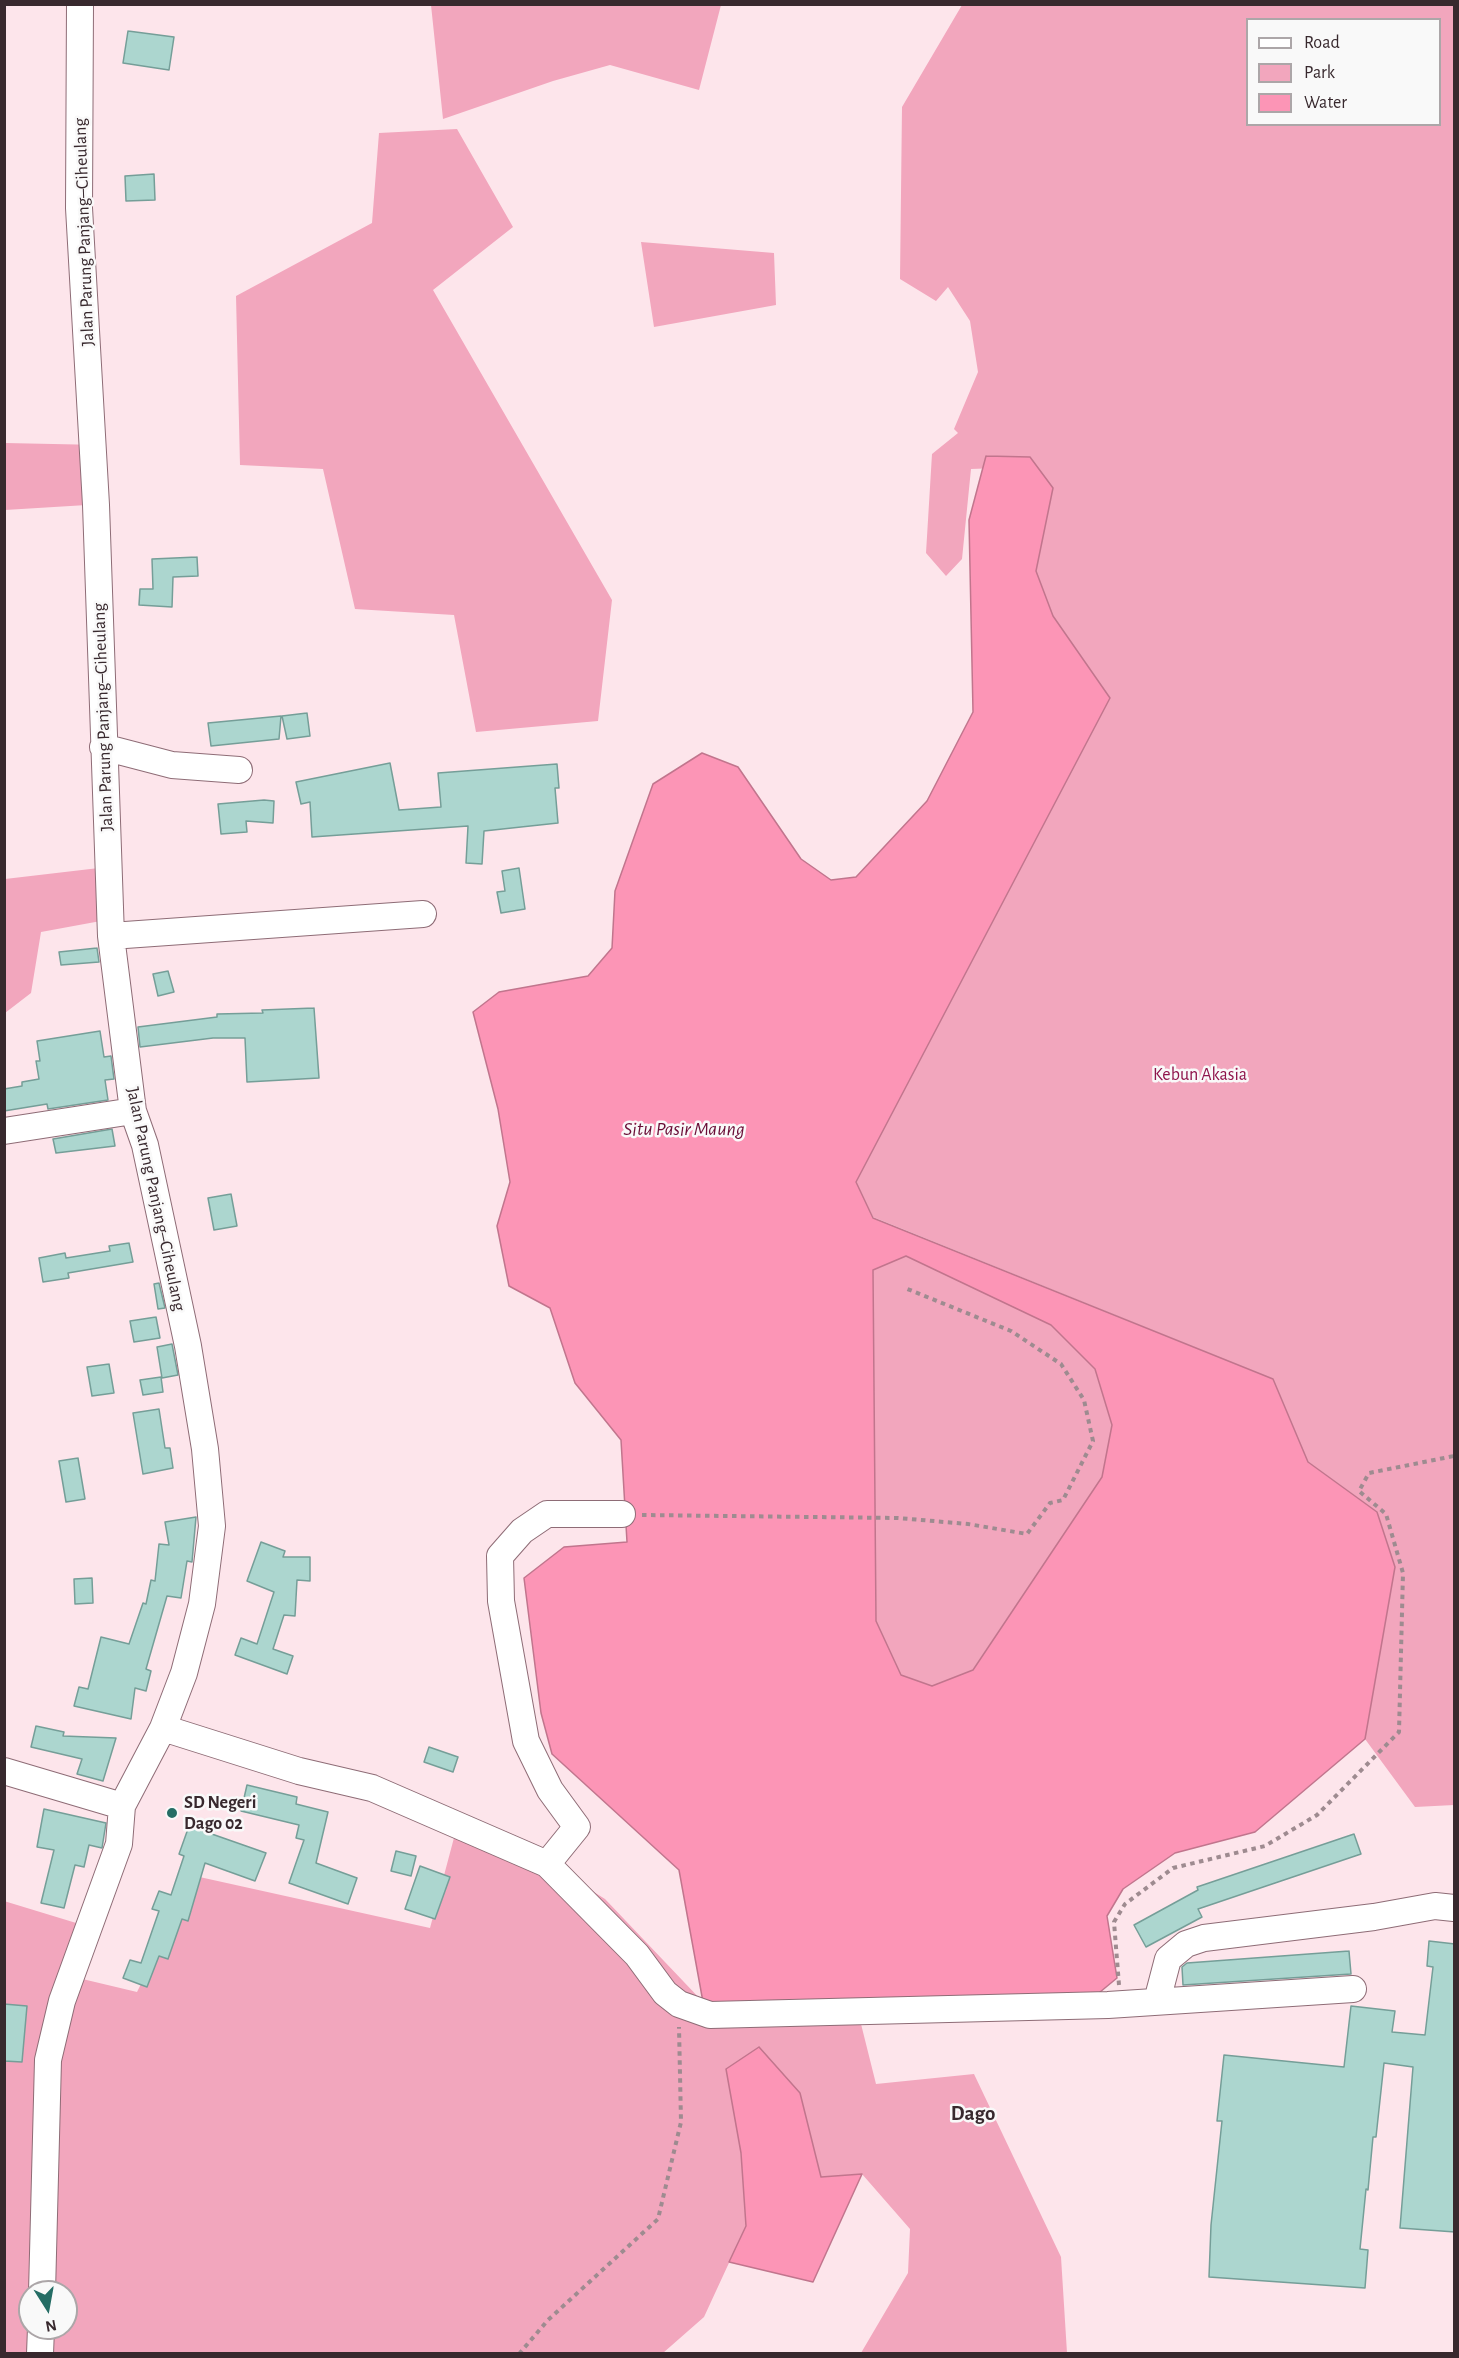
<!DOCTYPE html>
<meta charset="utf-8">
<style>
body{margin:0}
#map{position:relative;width:1459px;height:2358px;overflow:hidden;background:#fde5eb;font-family:"Alegreya Sans",sans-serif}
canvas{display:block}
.frame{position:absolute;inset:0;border:6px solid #38292e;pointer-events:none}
.legend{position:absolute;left:1246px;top:18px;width:195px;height:108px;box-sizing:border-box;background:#f9f9f9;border:2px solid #aca6a8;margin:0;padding:8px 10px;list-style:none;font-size:18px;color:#38292e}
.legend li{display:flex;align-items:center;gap:12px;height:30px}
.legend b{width:30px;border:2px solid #aca6a8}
.north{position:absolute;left:18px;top:2280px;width:60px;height:60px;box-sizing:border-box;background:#f9f9f9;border:2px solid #aca6a8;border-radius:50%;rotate:169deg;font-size:16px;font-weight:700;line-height:24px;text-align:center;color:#38292e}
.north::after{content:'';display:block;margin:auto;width:21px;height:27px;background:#256d65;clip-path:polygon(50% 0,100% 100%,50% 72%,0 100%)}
</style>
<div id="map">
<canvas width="1459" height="2358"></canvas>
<div class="frame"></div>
<ul class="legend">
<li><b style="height:8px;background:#fff"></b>Road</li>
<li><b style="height:16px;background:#f2a6bd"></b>Park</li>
<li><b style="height:16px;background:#fc95b6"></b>Water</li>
</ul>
<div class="north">N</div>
</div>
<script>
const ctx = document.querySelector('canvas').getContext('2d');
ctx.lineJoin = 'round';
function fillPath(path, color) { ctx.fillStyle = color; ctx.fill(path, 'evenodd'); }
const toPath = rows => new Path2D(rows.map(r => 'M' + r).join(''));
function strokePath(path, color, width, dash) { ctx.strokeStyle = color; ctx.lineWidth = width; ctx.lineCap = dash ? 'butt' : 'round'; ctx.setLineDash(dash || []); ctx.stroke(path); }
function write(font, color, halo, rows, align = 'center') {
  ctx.font = font + ' "Alegreya Sans",sans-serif'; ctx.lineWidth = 5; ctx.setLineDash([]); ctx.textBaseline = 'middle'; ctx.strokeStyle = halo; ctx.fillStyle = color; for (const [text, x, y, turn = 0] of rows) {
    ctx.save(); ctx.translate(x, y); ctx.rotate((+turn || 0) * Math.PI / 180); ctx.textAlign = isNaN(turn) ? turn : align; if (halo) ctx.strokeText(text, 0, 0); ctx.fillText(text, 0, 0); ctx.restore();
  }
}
fillPath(toPath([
 [431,5,431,4,721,5,699,90,610,65,553,81,443,119],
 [962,5,1454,5,1454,1805,1415,1807,1365,1739,1395,1567,1377,1512,1308,1462,1273,1379,873,1217,856,1182,1110,698,1053,616,1036,571,1053,488,1026,467,971,469,962,559,946,576,926,553,932,454,958,433,954,429,978,372,970,321,948,287,936,301,900,279,902,107],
 [1248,20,1440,20,1440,124,1248,124],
 [457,129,513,227,433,290,612,600,598,721,476,732,454,615,355,609,323,469,240,465,236,296,372,223,379,133],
 [641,242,774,253,776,305,654,327],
 [5,443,101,445,103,504,5,510],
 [116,866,117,918,41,932,31,993,5,1013,5,879],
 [906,1256,1051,1325,1095,1369,1112,1425,1102,1477,972,1671,932,1686,901,1675,876,1621,873,1270],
 [459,1819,496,1830,605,1899,703,2002,856,2004,876,2084,974,2074,1061,2257,1067,2353,861,2353,908,2273,910,2229,862,2174,821,2177,800,2093,741,2153,746,2226,704,2317,663,2353,5,2353,4,1901,86,1926,74,1977,137,1992,195,1876,430,1928],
 [30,2292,66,2292,66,2328,30,2328]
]), '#f2a6bd');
const water = toPath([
 [986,456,1030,457,1053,488,1036,571,1053,616,1110,698,856,1182,873,1218,1273,1379,1308,1462,1377,1512,1395,1567,1365,1739,1255,1832,1175,1853,1123,1889,1107,1916,1117,1978,1094,1997,856,2004,703,2002,679,1870,552,1754,541,1713,524,1578,564,1547,627,1542,621,1440,575,1383,550,1308,509,1286,497,1226,510,1182,498,1109,473,1012,499,992,588,976,612,948,615,891,653,784,702,753,738,767,801,859,831,880,856,877,927,801,973,712,969,520,986,456],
 [906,1256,1051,1325,1095,1369,1112,1425,1102,1477,973,1670,932,1686,901,1675,876,1621,873,1270,906,1256],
 [759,2047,800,2093,821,2177,862,2174,813,2282,729,2262,746,2226,741,2153,726,2069,759,2047]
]);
fillPath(water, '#fc95b6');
strokePath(water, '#c1758d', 1.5);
const building = toPath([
 [128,31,174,37,169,70,123,63,128,31],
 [154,174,155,200,126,201,125,176,154,174],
 [197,557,198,576,173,577,172,607,139,605,140,589,153,589,152,559,197,557],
 [307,713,310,736,287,739,282,716,307,713],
 [281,716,279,739,211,746,208,723,281,716],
 [390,763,399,810,441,807,438,773,557,764,559,788,555,788,558,823,484,831,482,864,466,863,468,826,312,837,310,802,301,804,296,782,390,763],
 [264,800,274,801,273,823,246,821,247,832,221,834,218,804,264,800],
 [519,868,525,909,501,913,497,892,505,891,502,871,519,868],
 [97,948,99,962,61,965,59,952,97,948],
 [168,971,174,992,158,996,153,974,168,971],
 [314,1008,319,1078,247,1082,245,1038,213,1038,140,1047,138,1027,217,1017,217,1014,263,1013,262,1010,314,1008],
 [100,1031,104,1057,111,1056,114,1079,105,1080,108,1100,48,1109,47,1104,4,1111,4,1089,22,1086,22,1082,39,1079,36,1061,40,1061,37,1041,100,1031],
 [112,1129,115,1146,56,1153,53,1139,112,1129],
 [231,1194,237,1226,214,1230,208,1198,231,1194],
 [129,1243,133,1262,68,1273,69,1278,43,1282,39,1258,65,1253,66,1258,110,1251,109,1246,129,1243],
 [159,1283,165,1308,158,1309,154,1284,159,1283],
 [156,1317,160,1338,134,1342,130,1321,156,1317],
 [172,1344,178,1375,162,1378,157,1347,172,1344],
 [109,1364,114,1393,92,1396,87,1367,109,1364],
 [161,1377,163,1392,143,1395,140,1380,161,1377],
 [159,1409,165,1448,170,1448,173,1468,143,1474,133,1413,159,1409],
 [78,1458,85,1499,66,1502,59,1461,78,1458],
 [196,1517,192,1562,187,1561,181,1598,167,1596,146,1669,151,1671,146,1691,135,1688,131,1719,74,1706,79,1687,88,1689,101,1637,129,1644,143,1603,146,1604,151,1580,155,1581,159,1544,169,1545,165,1522,196,1517],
 [261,1542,285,1551,283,1557,310,1557,310,1581,297,1580,295,1616,284,1615,273,1649,293,1656,287,1674,235,1655,241,1638,257,1644,274,1592,247,1581,261,1542],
 [92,1578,93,1603,75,1604,74,1579,92,1578],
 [36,1726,64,1732,63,1736,116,1738,103,1781,77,1774,82,1759,31,1747,36,1726],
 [429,1747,458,1757,453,1772,424,1762,429,1747],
 [247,1785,297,1797,296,1804,328,1812,316,1863,357,1878,348,1904,289,1883,304,1840,296,1838,299,1825,241,1811,247,1785],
 [44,1809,106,1823,102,1848,89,1845,84,1867,75,1865,64,1908,41,1903,54,1850,37,1847,44,1809],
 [189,1826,266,1853,255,1881,205,1863,188,1921,182,1919,168,1959,159,1956,147,1987,123,1978,130,1960,141,1963,159,1911,152,1909,159,1891,171,1895,184,1856,179,1854,189,1826],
 [1354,1834,1361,1854,1198,1909,1202,1917,1146,1947,1134,1925,1198,1890,1197,1887,1354,1834],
 [396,1851,416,1856,411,1876,391,1871,396,1851],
 [420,1866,450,1877,435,1919,405,1909,420,1866],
 [1429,1941,1455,1944,1455,2232,1400,2228,1413,2067,1384,2063,1376,2137,1373,2137,1368,2190,1366,2189,1360,2249,1368,2250,1365,2288,1209,2277,1211,2225,1222,2121,1217,2121,1224,2055,1344,2067,1351,2006,1395,2011,1392,2032,1425,2035,1433,1967,1427,1966,1429,1941],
 [1349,1951,1351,1974,1183,1985,1182,1967,1187,1963,1349,1951],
 [4,2004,27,2006,22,2062,4,2061,4,2004]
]);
fillPath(building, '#acd6cf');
strokePath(building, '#759e98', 1.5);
const minor = toPath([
 [103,747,172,765,239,770],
 [111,936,423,914],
 [4,1131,133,1111],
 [163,1728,299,1771,372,1788,547,1864,637,1955,665,1993,679,2004,710,2015,1108,2005,1353,1989],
 [4,1771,122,1806],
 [547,1864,577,1827,550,1790,526,1741,501,1601,500,1556,522,1531,547,1514,622,1514],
 [1157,2001,1168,1959,1186,1944,1204,1938,1374,1917,1435,1906,1454,1908],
 [42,2292,48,2060,62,2001,119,1844,122,1806,163,1728,184,1673,202,1604,212,1526,205,1449,188,1346,145,1145,133,1111,111,936,96,505,79,208,80,4],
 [40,2354,41,2328]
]);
strokePath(minor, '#8e6c76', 28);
strokePath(toPath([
 [642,1515,898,1518,968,1524,1027,1534,1050,1503,1063,1500,1093,1441,1084,1400,1061,1364,1011,1331,905,1288],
 [1119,1985,1114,1922,1125,1904,1173,1868,1265,1846,1317,1815,1399,1732,1403,1573,1386,1514,1359,1491,1369,1473,1454,1456],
 [519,2354,548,2320,658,2219,681,2122,679,2027]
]), '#9e8b90', 4, [4.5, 4.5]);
strokePath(minor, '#fff', 26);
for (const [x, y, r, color] of [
 [172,1813,6,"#256d65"]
]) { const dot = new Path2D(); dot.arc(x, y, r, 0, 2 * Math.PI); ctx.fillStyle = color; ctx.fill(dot); strokePath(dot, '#f9f9f9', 2); }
write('18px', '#38292e', '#f9f9f9', [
 ["Jalan Parung Panjang–Ciheulang",84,232,-92],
 ["Jalan Parung Panjang–Ciheulang",103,717,-92],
 ["Jalan Parung Panjang–Ciheulang",156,1199,78]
]);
write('18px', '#8f154c', '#f9f9f9', [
 ["Kebun Akasia",1200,1075]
]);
write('bold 18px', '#38292e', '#f9f9f9', [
 ["SD Negeri",184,1803],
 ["Dago 02",184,1824]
], 'left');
write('italic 20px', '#6a0e37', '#f9f9f9', [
 ["Situ Pasir Maung",684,1129]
]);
write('bold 21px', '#38292e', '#f9f9f9', [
 ["Dago",973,2114]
]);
</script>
